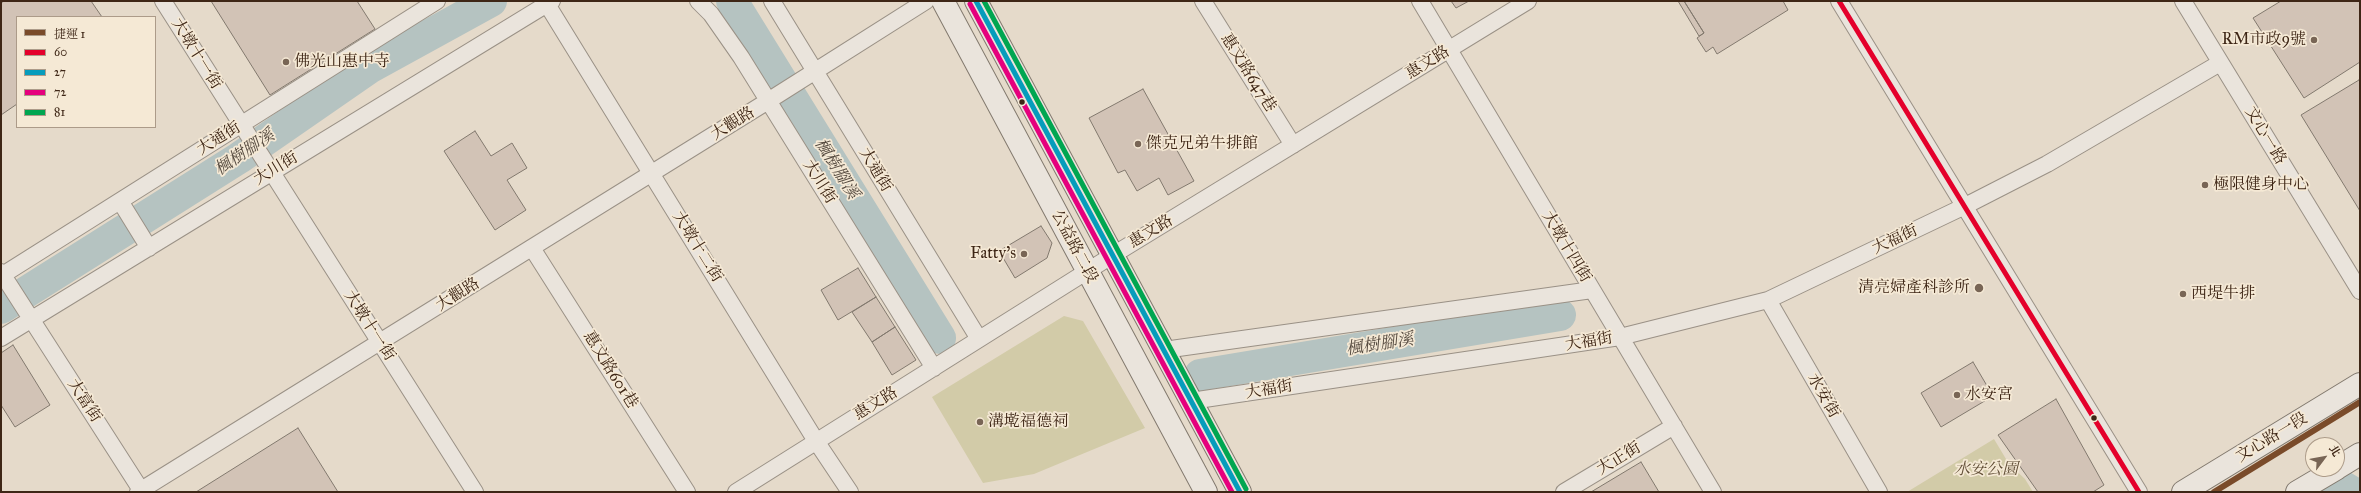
<!DOCTYPE html>
<meta charset="utf-8">
<style>
body{margin:0}
#map{position:relative;width:2361px;height:493px;overflow:hidden;background:#e5daca;font-family:"IM FELL Great Primer","Noto Serif TC",serif}
canvas{display:block}
.frame{position:absolute;inset:0;border:2px solid #3e2616;pointer-events:none}
.legend{position:absolute;left:16px;top:16px;width:140px;height:112px;box-sizing:border-box;background:#f5e9d5;border:1px solid #ac9b89;margin:0;padding:5px 7px;list-style:none;font-size:12px;color:#3e2616}
.legend li{display:flex;align-items:center;gap:8px;height:20px}
.legend b{width:20px;border:1px solid #ac9b89}
.north{position:absolute;left:2305px;top:437px;width:40px;height:40px;box-sizing:border-box;background:#f5e9d5;border:1px solid #ac9b89;border-radius:50%;rotate:58deg;font-size:11px;font-weight:700;line-height:16px;text-align:center;color:#3e2616}
.north::after{content:'';display:block;margin:auto;width:14px;height:18px;background:#786555;clip-path:polygon(50% 0,100% 100%,50% 72%,0 100%)}
</style>
<div id="map">
<canvas width="2361" height="493"></canvas>
<div class="frame"></div>
<ul class="legend">
<li><b style="height:5px;background:#7a4b2a"></b>捷運 1</li>
<li><b style="height:5px;background:#e4002b"></b>60</li>
<li><b style="height:5px;background:#069cbc"></b>27</li>
<li><b style="height:5px;background:#e5007d"></b>72</li>
<li><b style="height:5px;background:#00a651"></b>81</li>
</ul>
<div class="north">北</div>
</div>
<script>
const ctx = document.querySelector('canvas').getContext('2d');
ctx.lineJoin = 'round';
function fillPath(path, color) { ctx.fillStyle = color; ctx.fill(path, 'evenodd'); }
const toPath = rows => new Path2D(rows.map(r => 'M' + r).join(''));
function strokePath(path, color, width, dash) { ctx.strokeStyle = color; ctx.lineWidth = width; ctx.lineCap = dash ? 'butt' : 'round'; ctx.setLineDash(dash || []); ctx.stroke(path); }
function write(font, color, halo, rows, align = 'center') {
  ctx.font = font + ' "IM FELL Great Primer","Noto Serif TC",serif'; ctx.lineWidth = 3.5; ctx.setLineDash([]); ctx.textBaseline = 'middle'; ctx.strokeStyle = halo; ctx.fillStyle = color; for (const [text, x, y, turn = 0] of rows) {
    ctx.save(); ctx.translate(x, y); ctx.rotate((+turn || 0) * Math.PI / 180); ctx.textAlign = isNaN(turn) ? turn : align; if (halo) ctx.strokeText(text, 0, 0); ctx.fillText(text, 0, 0); ctx.restore();
  }
}
fillPath(toPath([
 [1064,316,1083,321,1145,428,1034,474,983,483,932,397],
 [1994,439,2009,464,2025,479,2033,492,1907,492]
]), '#d2cba8');
strokePath(toPath([
 [732,1,940,338],
 [1,308,239,158,369,68,491,1],
 [1200,375,1560,315],
 [2335,482,2352,492]
]), '#b5c3c1', 32);
const building = toPath([
 [4,1,91,1,102,17,17,17,17,104,1,115,1,3,4,1],
 [211,1,357,1,375,29,270,95,211,1],
 [1451,1,1469,1,1456,8,1451,1],
 [1678,1,1684,1,1704,33,1699,36,1678,1],
 [1684,1,1783,1,1788,10,1717,54,1713,47,1706,52,1697,38,1704,33,1684,1],
 [2281,1,2360,1,2360,62,2304,98,2253,18,2281,1],
 [2359,80,2360,81,2360,211,2301,115,2359,80],
 [1143,89,1194,181,1168,195,1159,178,1137,191,1125,170,1118,173,1089,118,1143,89],
 [475,131,491,156,512,143,527,168,507,180,526,210,495,230,444,151,475,131],
 [1041,226,1052,243,1047,258,1015,278,999,251,1041,226],
 [858,268,876,297,838,320,821,290,858,268],
 [876,297,895,327,872,342,852,312,876,297],
 [895,327,916,360,892,375,872,342,895,327],
 [13,345,50,405,15,427,1,405,1,353,13,345],
 [1973,362,1993,396,1941,427,1921,393,1973,362],
 [2056,399,2104,485,2093,492,2038,492,1998,435,2056,399],
 [298,428,338,492,196,492,298,428],
 [1641,462,1659,492,1591,492,1641,462]
]);
fillPath(building, '#d2c3b6');
strokePath(building, '#82796e', 1);
const minor = toPath([
 [163,1,475,492],
 [545,1,816,441,850,492],
 [698,1,711,14,741,57,934,368],
 [772,1,979,339],
 [1203,1,1293,145],
 [1420,1,1713,492],
 [1839,1,2139,492],
 [2183,1,2360,291],
 [120,201,149,248],
 [532,248,687,492],
 [1,272,141,490],
 [1,276,437,1],
 [1768,300,1879,492],
 [1,338,552,1],
 [1164,350,1592,290],
 [1191,401,1620,337,1768,300,1965,206,2047,164,2220,63],
 [138,492,768,101,926,1],
 [736,492,1113,255,1528,1],
 [1564,492,1674,426]
]);
const secondary = toPath([
 [943,1,1206,492],
 [976,1,1240,492],
 [2337,468,2360,454],
 [2183,492,2360,384],
 [2297,492,2336,469]
]);
strokePath(minor, '#9a9186', 18);
strokePath(secondary, '#82796e', 24);
strokePath(minor, '#eae4dc', 16);
strokePath(secondary, '#eae4dc', 22);
strokePath(toPath([
 [1839,1,2139,492]
]), '#e4002b', 5);
strokePath(toPath([
 [976,1,1240,492]
]), '#069cbc', 5);
strokePath(toPath([
 [970,4,1232,492]
]), '#e5007d', 5);
strokePath(toPath([
 [984,1,1246,489]
]), '#00a651', 5);
strokePath(toPath([
 [2214,492,2360,402]
]), '#7a4b2a', 6);
for (const [x, y, r, color] of [
 [2314,40,4,"#786555"],
 [286,62,4,"#786555"],
 [1022,102,3.5,"#3e2616"],
 [1138,144,4,"#786555"],
 [2205,185,4,"#786555"],
 [1024,254,4,"#786555"],
 [1979,288,5,"#786555"],
 [2183,294,4,"#786555"],
 [1957,395,4,"#786555"],
 [2094,418,3.5,"#3e2616"],
 [980,422,4,"#786555"]
]) { const dot = new Path2D(); dot.arc(x, y, r, 0, 2 * Math.PI); ctx.fillStyle = color; ctx.fill(dot); strokePath(dot, '#f5e9d5', 1.5); }
write('16px', '#3e2616', '#f5e9d5', [
 ["RM市政9號",2306,40,"right"],
 ["佛光山惠中寺",294,62],
 ["傑克兄弟牛排館",1146,144],
 ["極限健身中心",2213,185],
 ["Fatty's",1016,254,"right"],
 ["清亮婦產科診所",1970,288,"right"],
 ["西堤牛排",2191,294],
 ["水安宮",1965,395],
 ["溝墘福德祠",988,422]
], 'left');
write('16px', '#3e2616', '#f5e9d5', [
 ["大墩十一街",196,54,58],
 ["惠文路",1428,63,-32],
 ["惠文路647巷",1248,73,58],
 ["大觀路",733,124,-32],
 ["文心一路",2265,136,59],
 ["大通街",219,139,-32],
 ["大川街",276,169,-31],
 ["大通街",875,170,59],
 ["大川街",819,182,58],
 ["惠文路",1151,232,-31],
 ["大福街",1895,240,-25],
 ["大墩十二街",697,247,58],
 ["公益路二段",1074,247,62],
 ["大墩十四街",1566,247,59],
 ["大觀路",458,295,-32],
 ["大墩十一街",369,326,57],
 ["大福街",1589,342,-9],
 ["惠文路601巷",610,370,58],
 ["大福街",1269,390,-9],
 ["水安街",1823,396,60],
 ["大富街",84,401,57],
 ["惠文路",876,404,-32],
 ["文心路一段",2272,438,-31],
 ["大正街",1619,459,-31]
]);
write('italic 16px', '#5f4c34', '#f5e9d5', [
 ["水安公園",1986,470]
]);
write('italic 17px', '#564b40', '#f5e9d5', [
 ["楓樹腳溪",245,153,-34],
 ["楓樹腳溪",836,169,58],
 ["楓樹腳溪",1380,345,-9]
]);
</script>
